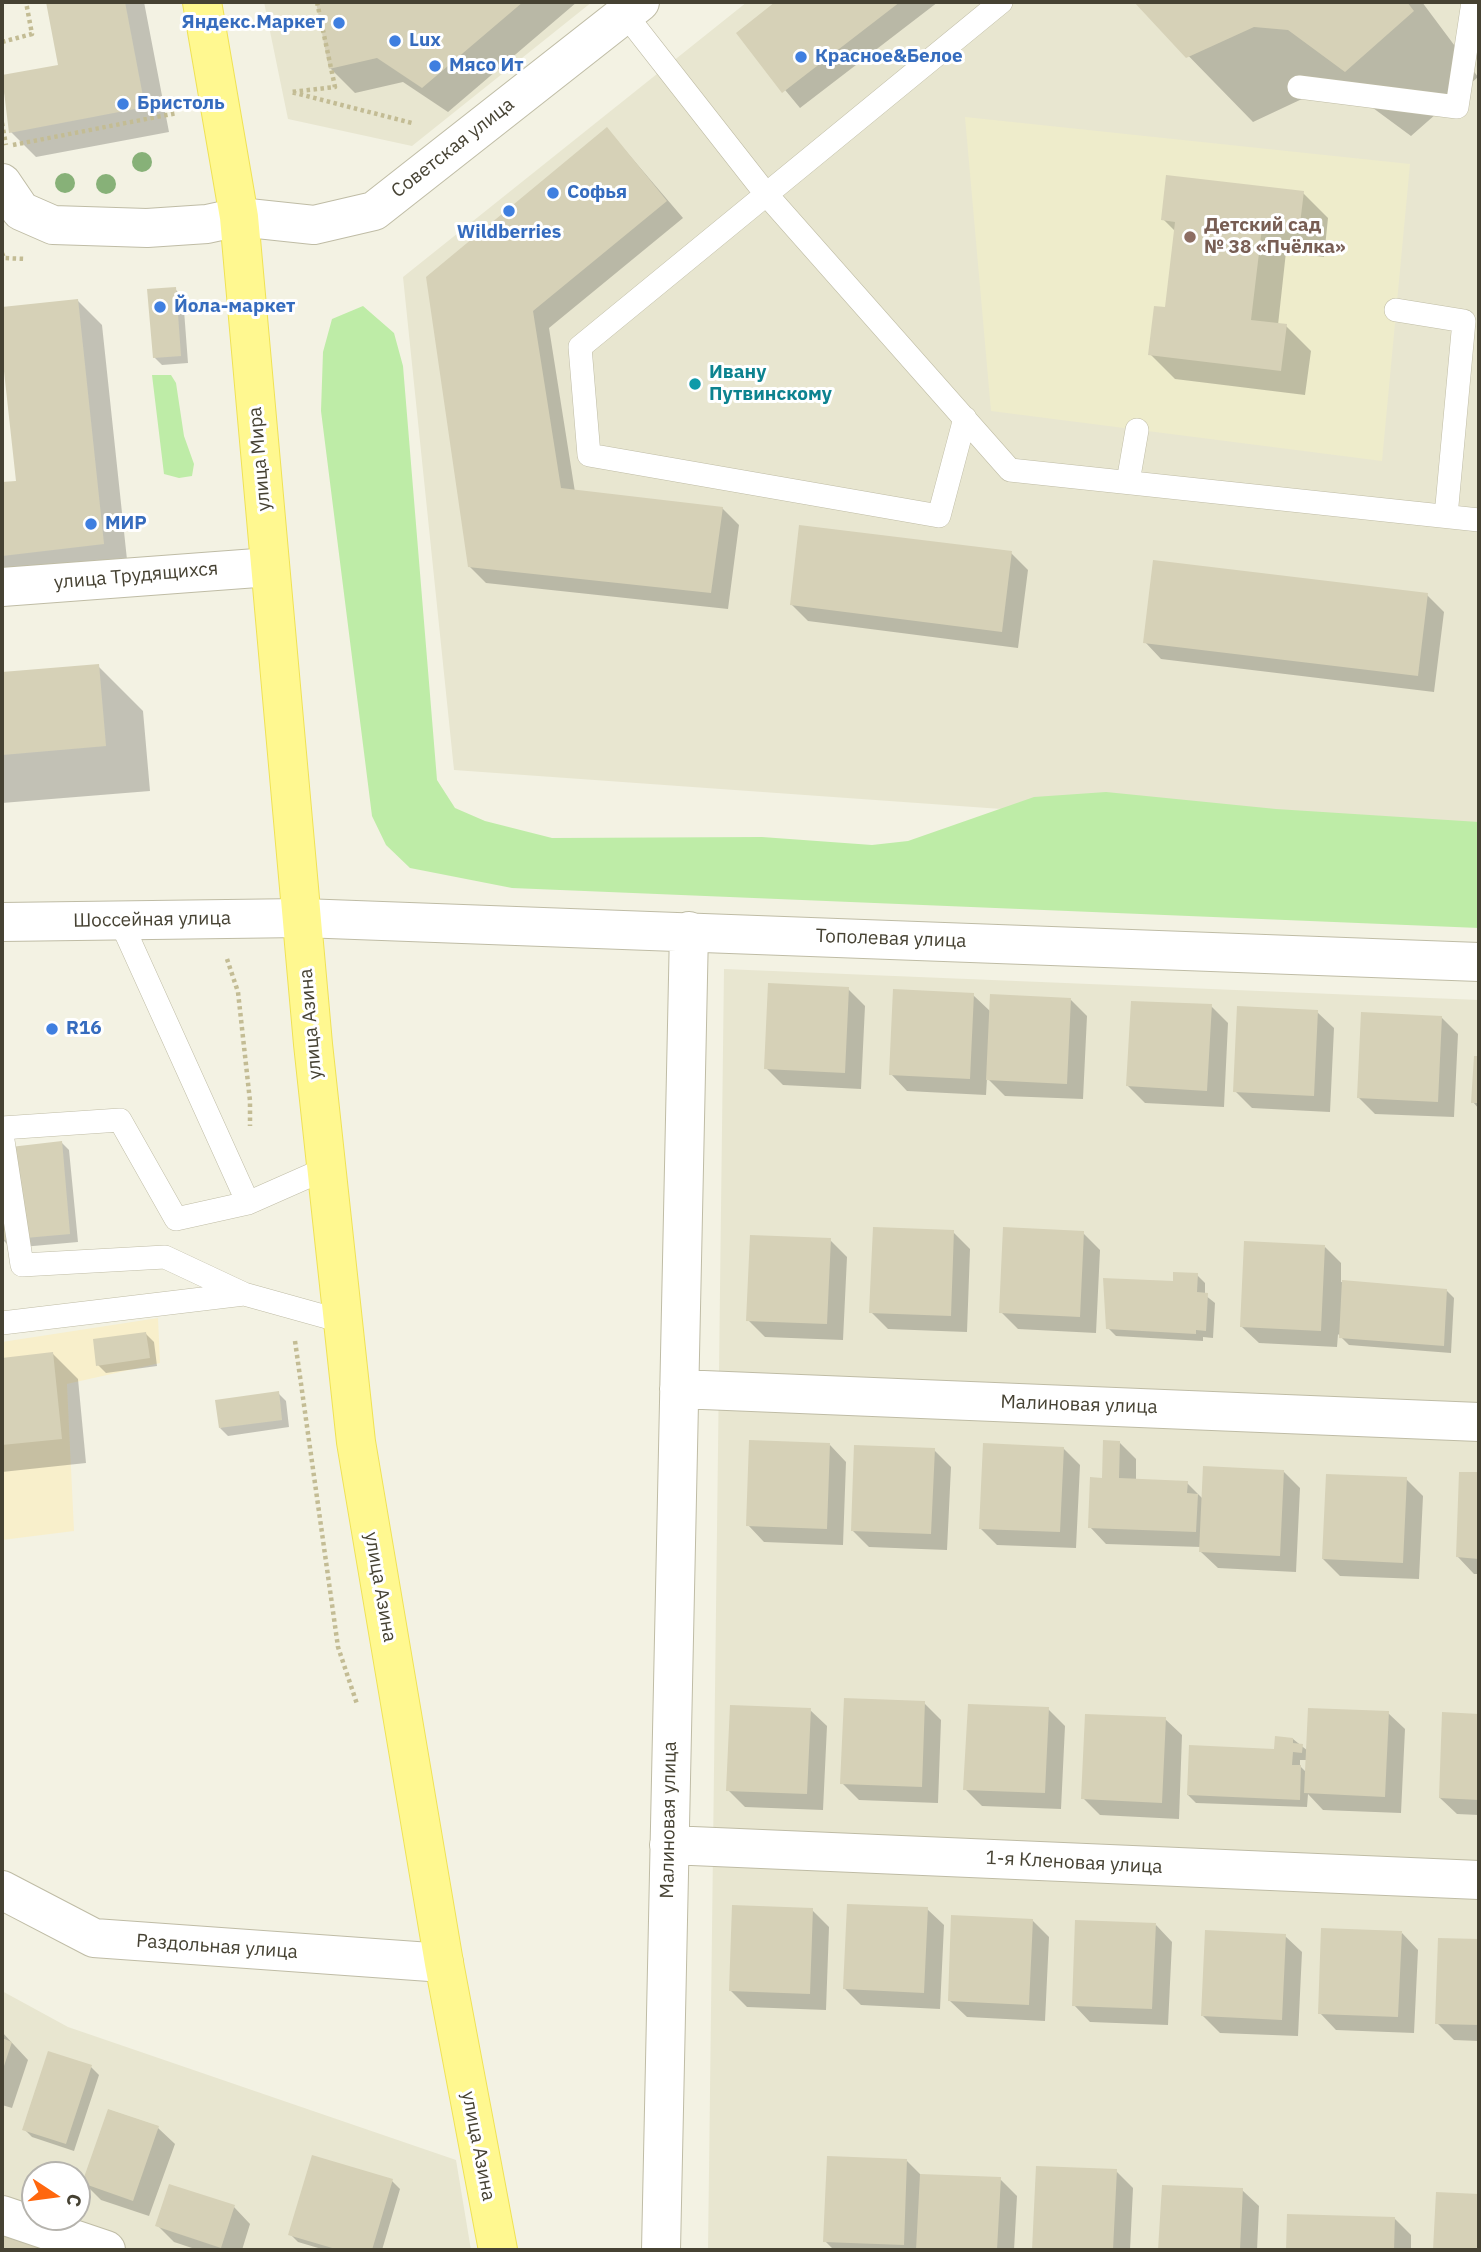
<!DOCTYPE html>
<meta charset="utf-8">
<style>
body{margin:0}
#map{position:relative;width:1481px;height:2252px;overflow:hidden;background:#f3f2e3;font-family:"IBM Plex Sans",sans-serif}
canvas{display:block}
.frame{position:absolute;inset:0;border:4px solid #464233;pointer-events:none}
.north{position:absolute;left:21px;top:2161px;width:70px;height:70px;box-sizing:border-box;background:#fff;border:2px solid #b5b3ad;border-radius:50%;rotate:103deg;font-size:19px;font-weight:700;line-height:28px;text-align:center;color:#464233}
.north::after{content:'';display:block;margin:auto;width:24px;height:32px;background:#ff670e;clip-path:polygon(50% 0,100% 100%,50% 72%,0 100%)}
</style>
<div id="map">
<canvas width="1481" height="2252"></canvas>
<div class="frame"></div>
<div class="north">С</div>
</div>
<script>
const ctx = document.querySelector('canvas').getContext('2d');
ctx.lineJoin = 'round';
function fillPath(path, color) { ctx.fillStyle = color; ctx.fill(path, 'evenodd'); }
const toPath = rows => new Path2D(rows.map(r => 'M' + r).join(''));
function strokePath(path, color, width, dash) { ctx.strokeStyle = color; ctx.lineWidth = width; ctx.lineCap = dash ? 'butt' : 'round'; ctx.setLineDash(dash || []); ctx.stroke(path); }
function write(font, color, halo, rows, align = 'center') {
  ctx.font = font + ' "IBM Plex Sans",sans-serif'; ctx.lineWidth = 6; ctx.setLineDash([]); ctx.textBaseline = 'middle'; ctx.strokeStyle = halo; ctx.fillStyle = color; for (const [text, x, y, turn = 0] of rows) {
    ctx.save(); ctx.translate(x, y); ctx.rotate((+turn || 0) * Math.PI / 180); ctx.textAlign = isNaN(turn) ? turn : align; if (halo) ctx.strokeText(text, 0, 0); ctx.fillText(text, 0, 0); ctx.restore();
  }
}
fillPath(toPath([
 [264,2,592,2,412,146,288,119],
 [747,2,1479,2,1479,843,454,770,403,277],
 [724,969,1479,1000,1479,2250,708,2250],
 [2,1991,68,2027,456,2160,471,2250,2,2250],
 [35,2175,77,2175,77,2217,35,2217]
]), '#e8e6d0');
fillPath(toPath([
 [158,1318,160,1363,67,1384,74,1531,2,1540,2,1342]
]), '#f8efcb');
fillPath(toPath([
 [965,117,1410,164,1382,461,991,411]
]), '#eeeccb');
fillPath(toPath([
 [363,306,394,333,403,366,437,780,455,808,485,821,552,838,762,837,872,845,908,841,1034,797,1106,792,1276,809,1479,822,1479,928,512,888,410,868,386,845,372,816,321,411,323,352,332,319],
 [152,375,171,375,176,383,184,436,194,464,192,476,179,478,164,474]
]), '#beeca7');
fillPath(toPath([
 [48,2,144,2,169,132,36,157,11,132,2,77,60,66],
 [318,2,577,2,448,112,403,82,355,93,330,68],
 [778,2,938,2,800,108,738,33],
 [1136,2,1422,2,1478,77,1411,136,1354,94,1319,91,1253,122],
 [607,129,683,218,549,328,575,492,722,508,739,525,728,609,486,583,469,566,428,278],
 [1303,193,1328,218,1324,257,1286,252,1278,325,1286,326,1311,351,1305,395,1175,379,1150,354,1166,309,1176,232,1163,219],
 [175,289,183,297,188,363,162,365,154,357],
 [77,300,102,325,128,569,2,583,2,484,18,482,2,340,2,309],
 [1011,553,1028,570,1018,648,808,621,792,605],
 [1427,595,1444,612,1434,692,1161,659,1145,642],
 [98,666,143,711,150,791,2,803,2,674],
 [848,989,865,1006,861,1089,783,1085,766,1068],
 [973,995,991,1012,1070,999,1087,1016,1083,1099,1005,1096,987,1078,986,1095,907,1091,891,1074],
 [1211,1006,1228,1023,1224,1107,1145,1103,1128,1086],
 [1317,1012,1334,1028,1330,1112,1252,1108,1235,1091],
 [1441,1017,1458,1034,1454,1117,1375,1114,1358,1097],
 [1476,1058,1479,1058,1479,1109,1473,1102],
 [61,1142,69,1150,78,1242,11,1248,3,1240,2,1150],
 [953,1232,970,1249,967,1332,888,1329,871,1312],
 [1083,1233,1100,1250,1096,1333,1018,1329,1001,1312],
 [830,1240,847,1257,843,1340,765,1337,748,1320],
 [1325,1247,1341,1263,1341,1282,1446,1290,1454,1298,1451,1353,1349,1345,1338,1334,1337,1347,1259,1343,1242,1327],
 [1197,1275,1205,1283,1205,1295,1215,1303,1213,1338,1203,1337,1203,1341,1116,1336,1108,1328,1175,1283],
 [146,1334,154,1342,157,1366,106,1373,98,1365],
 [53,1354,78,1379,86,1463,2,1472,2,1359],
 [278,1393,286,1401,289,1427,228,1436,220,1428],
 [1120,1443,1136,1459,1136,1481,1187,1483,1203,1499,1283,1471,1300,1488,1296,1572,1218,1568,1201,1552,1201,1547,1106,1544,1090,1527,1103,1479],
 [830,1445,846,1462,843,1545,764,1542,748,1525],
 [1063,1448,1080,1465,1076,1548,997,1545,980,1528],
 [934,1450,951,1467,947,1550,869,1547,852,1530],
 [1461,1473,1479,1474,1479,1574,1474,1574,1458,1557],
 [1406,1479,1423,1496,1419,1579,1340,1576,1323,1559],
 [924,1703,941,1720,938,1803,859,1800,842,1783],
 [1048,1709,1065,1726,1061,1809,982,1806,965,1789],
 [810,1710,827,1726,823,1810,745,1807,728,1790],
 [1388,1713,1405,1729,1401,1813,1323,1810,1308,1794,1307,1807,1196,1803,1188,1795,1293,1739,1308,1751],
 [1300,1760,1308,1760,1307,1773,1300,1766],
 [1444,1714,1479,1716,1479,1815,1457,1814,1440,1798],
 [1165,1719,1182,1735,1179,1819,1100,1815,1083,1798],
 [927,1909,944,1925,940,2009,861,2005,845,1989],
 [812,1910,829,1927,826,2010,747,2007,730,1990],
 [1032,1920,1049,1937,1045,2021,967,2017,950,2001],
 [1156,1925,1172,1942,1168,2025,1090,2022,1074,2005],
 [1402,1933,1418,1950,1414,2033,1336,2030,1320,2013],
 [1285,1936,1302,1952,1298,2036,1220,2033,1203,2016],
 [1440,1939,1479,1941,1479,2041,1454,2040,1437,2023],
 [2,2032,28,2060,12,2108,2,2105],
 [91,2067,99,2075,74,2151,32,2137,24,2129],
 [158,2128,175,2144,149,2216,101,2200,84,2183],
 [907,2161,922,2176,1000,2179,1017,2196,1014,2250,834,2250,825,2241],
 [1037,2168,1116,2171,1133,2188,1130,2250,1034,2250],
 [392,2181,400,2189,382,2250,325,2250,298,2242,290,2234],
 [1163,2186,1242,2190,1259,2206,1257,2250,1160,2250],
 [1437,2194,1479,2196,1479,2250,1435,2250],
 [234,2207,250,2224,242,2250,198,2250,174,2242,157,2225],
 [1288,2216,1394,2218,1411,2235,1411,2250,1288,2250],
 [2,2229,54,2250,2,2250]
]), '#0003');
fillPath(toPath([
 [46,2,125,2,145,107,9,133,2,75,58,65],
 [316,2,523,2,422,88,377,58,329,69],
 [775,2,900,2,782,93,736,33],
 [1134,2,1407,2,1414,11,1345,72,1288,30,1254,27,1186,58],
 [607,127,667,201,533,311,561,488,723,507,711,593,468,567,426,277],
 [1166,175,1304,191,1299,232,1262,228,1251,320,1287,324,1281,371,1148,355,1154,306,1165,307,1175,222,1161,220],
 [176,287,181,356,153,358,147,289],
 [78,299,104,544,2,556,2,482,16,481,2,353,2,307],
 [799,525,1012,551,1002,632,790,605],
 [1153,560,1428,593,1418,676,1143,643],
 [99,664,106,746,2,755,2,672],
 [768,983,849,987,845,1073,764,1069],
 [893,989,974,993,970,1079,889,1075],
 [990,994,1071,998,1067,1084,986,1080],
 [1131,1001,1212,1004,1207,1091,1126,1086],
 [1237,1006,1318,1010,1314,1096,1233,1092],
 [1361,1012,1442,1016,1438,1102,1357,1098],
 [1474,1056,1479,1056,1479,1103,1471,1103],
 [62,1141,70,1234,2,1240,2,1148],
 [873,1227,954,1230,951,1316,869,1313],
 [1003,1227,1084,1231,1080,1317,999,1313],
 [750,1235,831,1238,827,1324,746,1321],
 [1244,1241,1325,1245,1321,1331,1240,1327],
 [1173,1272,1198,1273,1197,1292,1208,1293,1206,1331,1196,1330,1196,1334,1106,1329,1103,1278,1173,1281],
 [1342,1280,1447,1289,1444,1346,1339,1338],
 [146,1332,150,1358,96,1366,93,1339],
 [53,1352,62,1439,2,1445,2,1358],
 [279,1391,282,1420,219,1428,215,1400],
 [749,1440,830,1443,827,1529,746,1526],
 [1103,1440,1120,1441,1119,1478,1188,1481,1187,1493,1198,1494,1196,1532,1088,1528,1090,1477,1102,1478],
 [983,1443,1064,1447,1060,1532,979,1529],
 [854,1445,935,1448,931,1534,851,1531],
 [1203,1466,1284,1470,1280,1556,1199,1552],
 [1459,1472,1479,1472,1479,1559,1456,1557],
 [1326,1474,1407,1477,1403,1563,1322,1559],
 [844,1698,925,1701,922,1787,840,1784],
 [968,1704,1049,1707,1045,1793,963,1790],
 [730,1705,811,1708,807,1794,726,1791],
 [1308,1708,1389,1711,1385,1797,1304,1793],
 [1442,1712,1479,1714,1479,1800,1439,1798],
 [1085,1714,1166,1717,1162,1803,1081,1799],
 [1275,1736,1293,1738,1293,1743,1303,1744,1302,1753,1293,1752,1292,1765,1301,1765,1300,1800,1187,1795,1189,1745,1274,1749],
 [847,1904,928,1907,924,1993,843,1989],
 [732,1905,813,1908,810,1994,729,1991],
 [951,1915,1033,1919,1029,2005,948,2001],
 [1075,1920,1156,1923,1152,2009,1072,2006],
 [1321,1928,1402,1931,1398,2017,1318,2014],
 [1205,1930,1286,1934,1282,2020,1201,2016],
 [1438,1938,1479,1939,1479,2025,1435,2024],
 [2,2038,12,2042,2,2072],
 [48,2051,92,2065,66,2144,22,2130],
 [108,2109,159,2126,133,2201,82,2183],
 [312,2155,393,2179,372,2250,339,2250,288,2235],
 [827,2156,907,2159,904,2245,823,2242],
 [1036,2166,1117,2169,1113,2250,1032,2250],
 [920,2174,1001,2177,997,2250,916,2250],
 [169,2184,235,2205,221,2248,155,2226],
 [1162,2185,1243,2188,1240,2250,1158,2250],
 [1436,2192,1479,2194,1479,2250,1433,2250],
 [1287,2214,1395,2217,1394,2250,1286,2250],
 [2,2227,40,2234,37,2250,2,2250]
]), '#d6d1b7');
const service = toPath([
 [625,14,766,194,1010,470,1479,520],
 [1299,87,1457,107,1473,2],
 [1396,310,1464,321,1446,516],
 [965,418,939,516,589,455,580,347,1001,2],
 [1128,482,1137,430],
 [120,920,248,1203],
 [2,1128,120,1120,176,1219,248,1203,325,1169],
 [2,1134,22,1265,165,1257,244,1294,341,1321],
 [2,1323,244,1294]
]);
const minor = toPath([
 [2,183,21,211,53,225,147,228,207,224,239,217],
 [2,587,270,567],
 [302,918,1479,962],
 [679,1389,1479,1422],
 [669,1845,1479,1880],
 [2,1890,94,1938,444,1963],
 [2,2215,106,2250],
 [661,2250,689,931]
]);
const tertiary = toPath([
 [239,217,314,225,374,211,640,2],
 [2,922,302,918]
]);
const primary = toPath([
 [202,2,239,217,313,1044,356,1442,444,1963,498,2250]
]);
strokePath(service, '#bfbca5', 24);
strokePath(minor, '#bfbca5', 40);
strokePath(tertiary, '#bfbca5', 40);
strokePath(primary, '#efe255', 40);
strokePath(toPath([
 [317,2,335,87,291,92,412,123],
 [2,42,32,34,26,2],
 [2,123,6,145],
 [13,145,177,113],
 [2,253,4,258,26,259],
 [227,959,238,992,250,1101,250,1126],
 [295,1341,338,1647,357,1704]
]), '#c3bc94', 4.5, [3.5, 3.5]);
strokePath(service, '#fff', 23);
strokePath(minor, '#fff', 38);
strokePath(tertiary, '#fff', 38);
strokePath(primary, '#fff890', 38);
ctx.fillStyle = '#87b178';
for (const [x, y] of [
 [142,162],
 [65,183],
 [106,184]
]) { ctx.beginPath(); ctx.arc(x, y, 10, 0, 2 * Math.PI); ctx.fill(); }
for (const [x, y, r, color] of [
 [339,23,7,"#3f7fe0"],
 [395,41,7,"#3f7fe0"],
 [801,57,7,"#3f7fe0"],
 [435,66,7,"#3f7fe0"],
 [123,104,7,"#3f7fe0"],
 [553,193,7,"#3f7fe0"],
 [509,211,7,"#3f7fe0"],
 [1190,237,7,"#8d6e63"],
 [160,307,7,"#3f7fe0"],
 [695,384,7,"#0f9aa8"],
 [91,524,7,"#3f7fe0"],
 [52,1029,7,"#3f7fe0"]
]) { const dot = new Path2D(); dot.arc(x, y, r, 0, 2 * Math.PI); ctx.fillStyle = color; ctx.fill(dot); strokePath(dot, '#fff', 2.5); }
write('bold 19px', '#366cbe', '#fff', [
 ["Яндекс.Маркет",325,23,"right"],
 ["Lux",409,41],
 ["Красное&Белое",815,57],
 ["Мясо Ит",449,66],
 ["Бристоль",137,104],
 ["Софья",567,193],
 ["Wildberries",509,233,"center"],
 ["Йола-маркет",174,307],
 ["МИР",105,524],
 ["R16",66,1029]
], 'left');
write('19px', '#464233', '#fff', [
 ["Советская улица",453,148,-38],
 ["улица Мира",260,459,-95],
 ["улица Трудящихся",136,576,-5],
 ["Шоссейная улица",152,920,-1],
 ["Тополевая улица",891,939,2],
 ["улица Азина",311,1024,-95],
 ["Малиновая улица",1079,1405,2],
 ["улица Азина",380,1587,80],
 ["Малиновая улица",669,1820,-89],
 ["1-я Кленовая улица",1074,1863,3],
 ["Раздольная улица",217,1947,4],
 ["улица Азина",478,2146,79]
]);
write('bold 19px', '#785e54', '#fff', [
 ["Детский сад",1204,226],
 ["№ 38 «Пчёлка»",1204,248]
], 'left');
write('bold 19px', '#0d838f', '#fff', [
 ["Ивану",709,373],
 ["Путвинскому",709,395]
], 'left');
</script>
